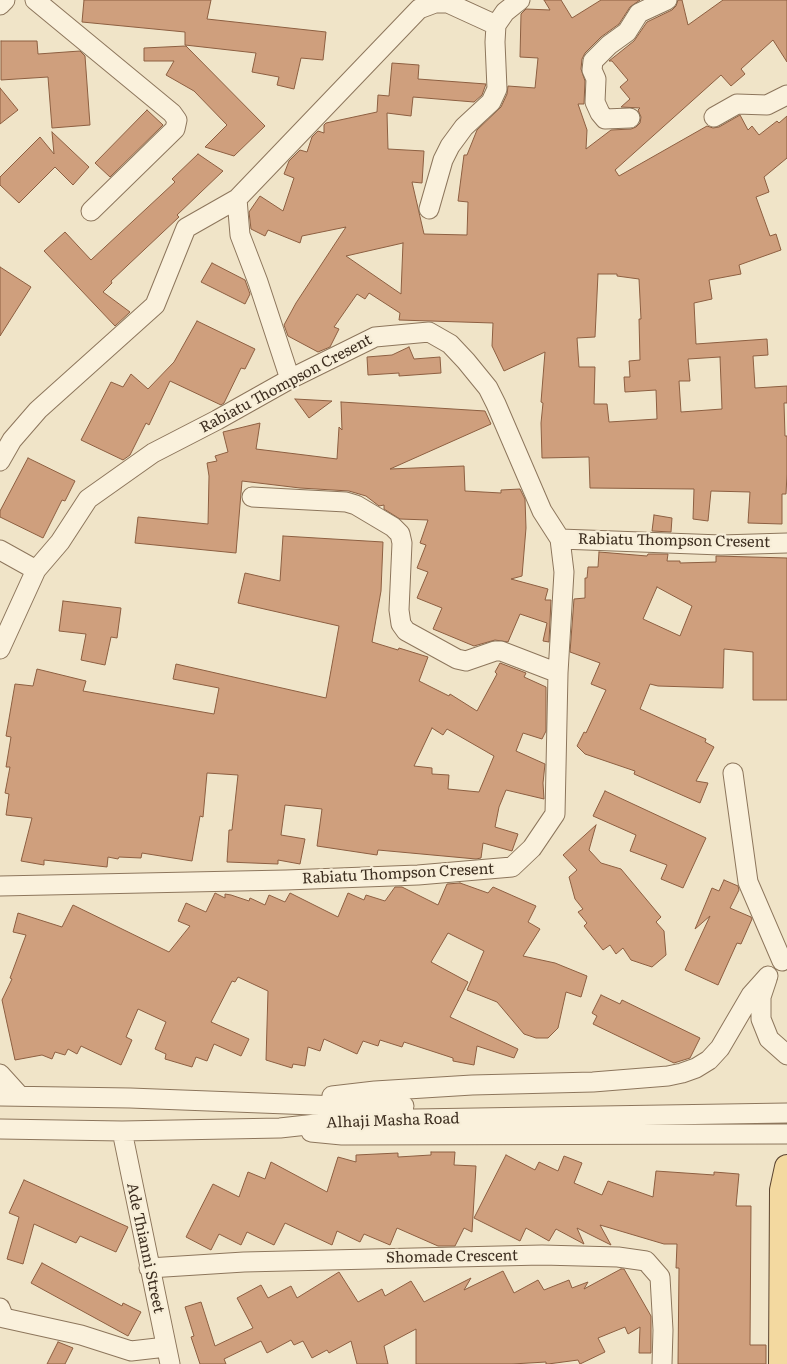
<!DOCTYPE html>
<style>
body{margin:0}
canvas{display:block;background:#f0e4c8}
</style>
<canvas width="787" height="1364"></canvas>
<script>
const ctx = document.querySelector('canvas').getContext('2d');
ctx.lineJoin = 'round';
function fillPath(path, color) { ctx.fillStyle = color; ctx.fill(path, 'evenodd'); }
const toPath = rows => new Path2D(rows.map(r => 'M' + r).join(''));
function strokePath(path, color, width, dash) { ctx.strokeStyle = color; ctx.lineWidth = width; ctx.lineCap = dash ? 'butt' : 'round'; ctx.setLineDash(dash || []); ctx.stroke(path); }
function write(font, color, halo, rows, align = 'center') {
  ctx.font = font + ' Literata,serif'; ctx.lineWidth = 4.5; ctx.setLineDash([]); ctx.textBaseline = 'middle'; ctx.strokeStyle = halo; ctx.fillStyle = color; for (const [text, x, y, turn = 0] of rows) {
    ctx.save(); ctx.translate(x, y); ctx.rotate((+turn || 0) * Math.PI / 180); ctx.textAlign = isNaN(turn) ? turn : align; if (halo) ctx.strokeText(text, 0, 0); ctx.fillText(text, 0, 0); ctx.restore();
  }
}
const building = toPath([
 [84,0,211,0,207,19,326,32,323,60,301,58,294,89,277,85,279,77,252,72,256,53,185,45,185,32,82,22,84,0],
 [544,0,561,0,572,18,601,0,640,0,630,7,619,24,601,37,585,53,582,59,581,69,585,81,584,104,578,104,587,130,586,149,611,130,631,129,636,127,640,123,641,117,638,110,640,108,621,107,630,99,620,87,628,80,612,61,609,61,634,41,647,22,672,10,676,6,678,0,682,0,688,25,723,0,787,0,787,62,773,40,741,69,745,74,731,86,721,75,615,170,619,176,707,126,713,128,719,127,740,115,748,130,752,126,759,135,777,121,779,123,787,116,787,158,764,177,769,192,756,197,770,236,776,234,781,250,739,265,741,274,709,280,712,299,694,303,696,344,767,339,768,355,753,356,755,388,787,386,787,403,784,403,785,436,787,436,787,474,786,494,782,494,782,524,748,523,750,492,711,491,708,521,693,519,694,489,590,488,589,457,542,458,541,423,543,403,541,402,545,352,504,371,492,346,493,323,399,320,400,313,369,293,365,299,357,294,334,327,339,329,330,347,318,352,288,336,284,325,296,303,346,227,302,236,300,243,268,230,265,236,251,229,249,212,260,196,283,211,294,178,284,174,289,161,300,150,307,152,312,137,318,131,324,133,324,125,326,123,377,112,378,95,389,96,392,63,419,65,418,79,486,84,482,95,474,102,413,97,411,116,387,113,388,149,424,151,422,183,412,182,424,234,467,235,468,202,458,201,464,155,467,155,477,130,501,107,507,94,508,86,535,88,538,58,520,57,521,14,526,9,550,10,544,0],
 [403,243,401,294,346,256,403,243],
 [598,274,617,274,617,276,639,279,641,319,639,319,640,360,629,361,630,377,624,377,625,392,656,390,657,419,609,422,607,404,594,404,595,367,579,367,577,338,595,337,598,274],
 [720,357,722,409,681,412,679,381,690,381,688,359,720,357],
 [1,41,37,41,38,54,80,51,85,56,90,125,52,128,48,77,1,80,1,41],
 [186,46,265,126,234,156,205,147,227,125,194,91,166,75,174,61,144,61,144,48,186,46],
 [0,88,18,110,0,124,0,88],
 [147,110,163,125,110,177,95,163,147,110],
 [52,132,89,167,73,185,55,167,19,203,0,185,0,177,40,137,54,154,52,132],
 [198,154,223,171,177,215,179,217,111,281,112,283,103,292,130,312,115,326,44,251,65,232,91,260,175,182,172,179,198,154],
 [212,263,245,280,250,294,245,304,201,282,212,263],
 [0,267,31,287,0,336,0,267],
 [197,321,255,349,245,369,241,368,224,403,221,405,170,381,149,425,146,423,130,455,123,460,81,440,111,382,123,387,131,374,148,389,174,362,197,321],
 [409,347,414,359,440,357,441,373,399,376,399,373,368,375,367,357,392,355,409,347],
 [295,399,332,401,309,418,295,399],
 [341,402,485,411,491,424,390,469,464,466,465,491,501,493,501,490,520,489,525,499,526,528,522,576,511,579,548,589,545,600,551,600,549,642,543,641,547,623,520,614,508,642,495,640,474,646,433,629,442,608,417,598,428,572,417,568,426,545,420,543,428,520,400,519,384,509,384,505,379,506,366,496,349,491,300,488,242,481,236,553,135,543,138,517,208,524,209,476,207,463,217,461,215,456,228,452,223,432,260,423,256,449,337,459,339,427,342,430,341,402],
 [28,458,75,481,65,501,62,500,43,538,0,517,0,511,28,458],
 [654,515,672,518,671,532,652,531,654,515],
 [283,536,383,542,381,591,372,642,398,650,399,648,428,657,419,681,449,696,450,694,477,711,497,674,495,672,500,663,526,673,524,677,546,687,546,731,542,739,523,733,516,751,545,764,543,783,544,799,506,790,499,807,495,827,518,834,512,851,483,843,481,858,476,859,378,850,377,855,317,846,322,809,285,805,281,835,305,839,300,864,278,860,278,864,227,862,229,830,232,830,238,775,207,773,203,817,200,816,192,861,142,853,141,858,119,857,118,859,108,857,107,867,44,860,44,865,21,861,32,818,6,815,9,794,5,793,10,767,6,767,11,737,6,736,15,684,33,686,37,669,86,681,83,691,214,714,219,688,173,679,176,664,326,698,339,626,238,603,245,573,280,581,283,536],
 [432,728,443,735,447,729,494,756,479,792,448,789,449,775,432,774,432,768,414,766,432,728],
 [599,552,647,556,648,554,668,554,667,561,680,561,680,563,716,562,716,556,787,558,787,700,753,700,753,652,724,649,723,688,658,686,650,684,640,709,706,739,705,742,714,747,696,781,708,783,700,803,634,774,635,771,585,754,577,746,584,732,586,733,606,690,591,684,600,663,570,652,574,599,585,598,585,578,587,578,588,567,598,567,599,552],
 [657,587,692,606,680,636,643,619,657,587],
 [63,601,121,608,117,638,111,637,105,665,81,660,86,634,59,631,63,601],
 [605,791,706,838,683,888,661,879,667,865,630,851,636,835,593,816,605,791],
 [596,825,589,850,601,863,621,869,661,917,656,922,664,931,666,955,652,967,631,960,623,948,616,954,610,945,603,950,584,926,587,923,578,912,583,909,575,899,569,877,577,870,563,855,596,825],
 [724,880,738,886,739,890,730,908,751,917,752,919,741,944,737,943,718,985,685,970,710,916,695,929,712,888,719,891,724,880],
 [460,883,488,893,493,887,536,906,528,922,540,929,523,956,555,963,587,976,581,997,566,992,558,1028,548,1038,536,1038,524,1034,497,1002,467,990,484,951,448,933,431,962,468,982,450,1017,518,1049,514,1058,477,1046,474,1065,453,1061,453,1058,404,1042,402,1047,380,1040,378,1046,363,1041,357,1054,324,1039,320,1051,308,1047,305,1066,293,1064,292,1068,266,1060,268,991,238,977,235,982,232,981,211,1022,249,1039,241,1056,214,1044,207,1061,196,1057,192,1067,165,1059,166,1054,155,1049,166,1022,138,1009,126,1037,132,1040,121,1065,81,1046,77,1054,68,1049,65,1055,55,1052,52,1059,42,1055,15,1060,2,1000,12,979,10,978,26,935,13,932,18,913,62,927,73,905,169,952,190,926,178,921,186,903,206,912,215,893,225,898,225,894,231,895,249,901,250,898,265,905,269,895,285,902,290,893,338,917,348,893,364,900,366,895,385,901,395,887,402,887,438,905,447,884,460,883],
 [601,995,620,1004,622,1000,700,1038,690,1058,674,1063,593,1024,597,1016,592,1013,601,995],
 [431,1152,455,1152,454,1165,476,1166,472,1232,464,1228,455,1246,438,1246,397,1228,390,1245,364,1234,360,1242,337,1231,332,1245,285,1223,274,1245,247,1232,241,1245,219,1234,211,1250,186,1237,213,1184,239,1197,248,1172,265,1179,271,1162,327,1192,338,1157,356,1162,356,1155,398,1153,398,1157,431,1155,431,1152],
 [506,1155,535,1170,539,1162,558,1171,564,1156,582,1163,574,1183,602,1195,608,1181,653,1197,656,1171,714,1175,714,1172,739,1174,736,1206,751,1206,750,1345,766,1345,766,1364,678,1364,679,1268,676,1268,677,1244,664,1244,600,1225,611,1245,577,1228,584,1244,556,1229,549,1241,526,1228,520,1241,474,1218,506,1155],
 [24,1180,128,1227,116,1252,80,1236,76,1243,34,1224,23,1264,7,1259,19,1217,9,1213,24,1180],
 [42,1263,122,1306,123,1303,141,1312,128,1336,31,1283,42,1263],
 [621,1269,624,1269,651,1316,651,1353,639,1353,640,1327,628,1334,625,1327,598,1338,605,1352,580,1364,578,1360,548,1364,546,1364,546,1362,512,1364,416,1364,416,1329,384,1346,388,1364,357,1364,351,1341,329,1353,327,1350,312,1358,303,1341,294,1345,291,1340,267,1353,261,1341,224,1359,226,1364,200,1364,191,1337,194,1336,185,1307,201,1302,215,1346,253,1328,237,1298,261,1285,268,1298,291,1286,297,1298,339,1272,358,1302,382,1289,385,1296,411,1281,424,1302,471,1278,464,1290,503,1271,514,1293,538,1280,544,1290,569,1280,572,1288,588,1282,584,1289,621,1269],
 [58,1342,73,1348,65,1364,47,1364,58,1342]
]);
fillPath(building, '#cf9f7d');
strokePath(building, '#8d5f41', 1);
const minor = toPath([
 [35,0,172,113,177,120,175,129,91,211],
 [0,5,5,0],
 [714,117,737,104,767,105,787,95],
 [630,118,605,119,600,113,595,102,596,79,592,70,593,61,609,45,627,32,639,13,667,0],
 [237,199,240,235,258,282,290,379],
 [429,209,443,160,450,146,464,127,491,102,497,89,495,42,496,25,505,12,520,0],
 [0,461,12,440,38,410,155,305,186,228,237,199,419,9,435,3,448,3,496,25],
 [252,497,346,502,356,505,393,527,400,534,402,543,399,610,401,624,406,631,457,659,466,661,495,651,501,651,558,673],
 [560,539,721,545,787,543],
 [0,550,36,570],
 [0,649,36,570,60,542,88,499,153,453,217,420,290,379,375,337,429,332,450,344,466,361,488,388,496,404,542,511,560,539,564,572,558,673,555,814,532,848,512,867,418,875,286,880,0,886],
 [733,773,748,882,782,961],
 [767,979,761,997,761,1019,769,1039,787,1055],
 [0,1074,19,1095],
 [0,1096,130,1098,339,1106,404,1106],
 [332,1096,375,1091,472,1085,593,1082,668,1076,682,1073,696,1068,709,1060,720,1048,751,995,768,976],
 [0,1129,122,1131,280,1128,352,1120,787,1113],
 [122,1131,170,1364],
 [311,1132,342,1135,787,1134],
 [149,1268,244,1262,542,1255,618,1257,646,1261,660,1277,663,1330,662,1364],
 [0,1308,4,1318,81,1335,131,1351,166,1347]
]);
const major = toPath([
 [781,1364,782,1190,787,1167]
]);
strokePath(minor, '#8d765c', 21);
strokePath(major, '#5b4430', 26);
strokePath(minor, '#faf1dc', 19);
strokePath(major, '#f3d9a0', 24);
write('15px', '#3d2e20', '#f7eed8', [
 ["Rabiatu Thompson Cresent",286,384,-28],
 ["Rabiatu Thompson Cresent",674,541,1],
 ["Rabiatu Thompson Cresent",398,874,-3],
 ["Alhaji Masha Road",393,1121,-2],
 ["Ade Thianni Street",145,1248,78],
 ["Shomade Crescent",452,1257,-1]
]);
</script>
